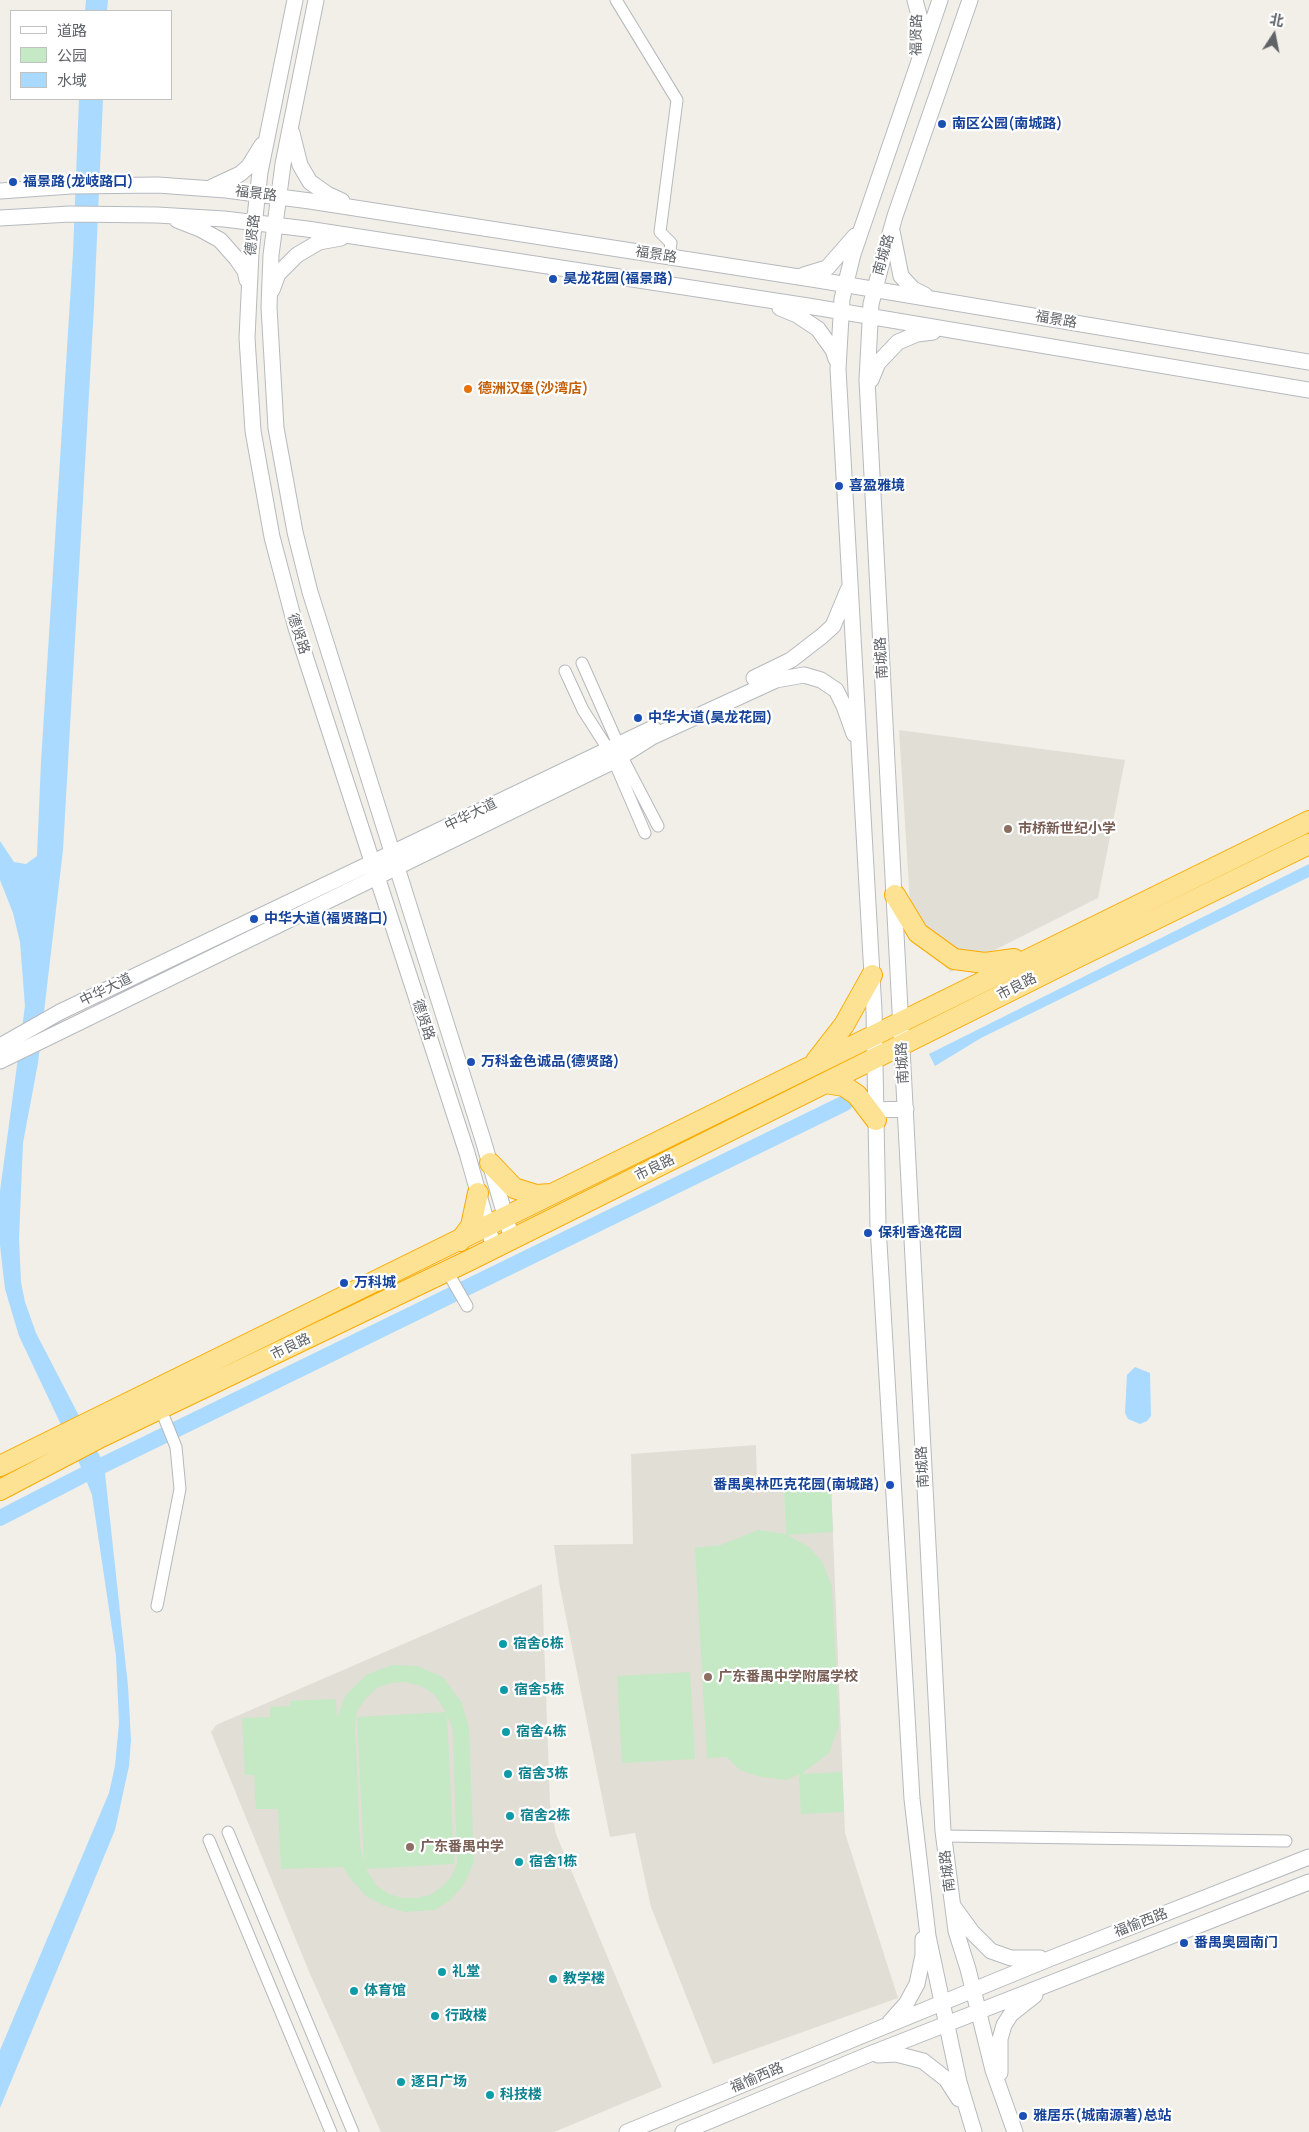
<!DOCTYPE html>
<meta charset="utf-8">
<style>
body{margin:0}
#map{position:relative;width:1309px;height:2132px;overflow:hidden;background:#f1efe8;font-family:Manrope,"Noto Sans SC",sans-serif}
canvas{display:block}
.legend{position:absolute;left:10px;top:10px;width:162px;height:90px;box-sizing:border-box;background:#fff;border:1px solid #bfc1c3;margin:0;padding:6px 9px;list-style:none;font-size:15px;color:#5f6368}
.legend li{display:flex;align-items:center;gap:10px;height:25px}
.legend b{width:25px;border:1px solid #bfc1c3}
.north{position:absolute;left:1249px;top:10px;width:50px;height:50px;-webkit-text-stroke:4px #fff;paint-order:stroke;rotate:11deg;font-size:14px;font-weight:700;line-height:20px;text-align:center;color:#5f6368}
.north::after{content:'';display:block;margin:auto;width:18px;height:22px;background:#5f6368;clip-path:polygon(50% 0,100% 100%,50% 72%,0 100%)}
</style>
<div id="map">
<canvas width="1309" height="2132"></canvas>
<ul class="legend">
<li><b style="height:6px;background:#fff"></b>道路</li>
<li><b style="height:14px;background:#c5e8c5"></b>公园</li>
<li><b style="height:14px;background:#aadaff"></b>水域</li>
</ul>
<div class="north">北</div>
</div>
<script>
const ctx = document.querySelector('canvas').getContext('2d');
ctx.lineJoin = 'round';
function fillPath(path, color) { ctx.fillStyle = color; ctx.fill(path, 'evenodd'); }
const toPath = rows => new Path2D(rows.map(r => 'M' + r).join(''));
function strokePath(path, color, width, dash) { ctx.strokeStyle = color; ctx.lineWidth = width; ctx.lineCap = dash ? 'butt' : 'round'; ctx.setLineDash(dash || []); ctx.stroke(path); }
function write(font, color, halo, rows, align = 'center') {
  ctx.font = font + ' Manrope,"Noto Sans SC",sans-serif'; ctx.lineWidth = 4.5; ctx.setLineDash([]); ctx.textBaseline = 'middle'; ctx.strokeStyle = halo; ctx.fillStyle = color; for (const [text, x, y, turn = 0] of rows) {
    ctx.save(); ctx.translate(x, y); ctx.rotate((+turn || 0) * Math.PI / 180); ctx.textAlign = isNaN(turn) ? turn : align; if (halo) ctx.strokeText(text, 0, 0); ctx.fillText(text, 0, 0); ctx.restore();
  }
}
fillPath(toPath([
 [899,730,1125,760,1098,898,951,972,912,933],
 [756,1445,757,1489,831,1486,845,1833,898,1998,713,2064,651,1907,635,1833,610,1837,559,1582,554,1545,633,1544,631,1454],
 [542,1584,550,1804,556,1834,662,2087,554,2132,381,2132,310,1974,211,1732,216,1725]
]), '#e1ded6');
fillPath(toPath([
 [831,1486,833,1532,787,1535,809,1547,823,1563,832,1587,839,1725,829,1753,801,1774,842,1772,844,1812,801,1814,799,1774,787,1780,761,1777,740,1770,727,1757,707,1758,695,1548,721,1545,758,1530,786,1534,784,1488],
 [392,1665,417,1666,443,1677,462,1703,469,1728,474,1862,463,1886,450,1900,435,1910,405,1912,382,1905,366,1896,350,1878,343,1867,281,1869,278,1809,256,1809,254,1775,245,1775,242,1718,270,1717,270,1707,290,1706,290,1701,336,1699,337,1717,346,1695,366,1675],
 [406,1682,421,1686,434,1694,446,1712,357,1717,364,1864,360,1844,355,1725,357,1711,366,1698,377,1688,391,1683],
 [447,1714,453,1731,457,1864,451,1877,442,1887,430,1895,416,1898,402,1898,389,1894,376,1885,366,1869,454,1864],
 [690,1672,695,1759,622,1763,617,1676]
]), '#c5e8c5');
fillPath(toPath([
 [86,0,108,0,107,11,85,11],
 [79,99,103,99,94,306,63,850,38,1063,23,1143,19,1238,21,1282,25,1302,36,1333,104,1464,128,1686,131,1740,129,1766,115,1830,0,2108,0,2050,109,1793,115,1766,119,1723,116,1656,92,1495,81,1467,19,1336,5,1289,0,1245,0,1191,25,1006,20,942,13,913,0,880,0,841,14,862,26,864,37,856,41,762,73,253],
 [1309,864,1309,877,981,1038,935,1066,929,1054],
 [1135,1367,1150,1373,1151,1416,1147,1421,1140,1424,1128,1419,1125,1413,1127,1375]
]), '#aadaff');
strokePath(toPath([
 [0,1518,93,1470,845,1103]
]), '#aadaff', 16);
const street = toPath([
 [616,0,677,100,660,232,671,243,669,257],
 [582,663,618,744],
 [565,671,583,710,608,749],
 [622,757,658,826],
 [614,761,645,833],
 [447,1271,467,1306],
 [157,1606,180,1489,176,1447,161,1410],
 [228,1832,353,2132],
 [944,1836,1286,1841],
 [209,1840,331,2132]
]);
const secondary = toPath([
 [295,0,260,172,251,253,247,338,253,431,272,537,296,628,467,1153,494,1248],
 [316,0,283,164,271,255,269,307,276,428,295,532,310,592,483,1140,512,1239],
 [915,0,920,19,919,45],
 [940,0,853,254,842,299,838,369,874,1011,878,1226,912,1799,928,1936,959,2082,974,2132],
 [970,0,895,216,882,262,871,304,867,380,943,1831,956,1931,968,1969,993,2070,1015,2132],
 [292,133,300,165,310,182,327,194,342,201],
 [212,187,240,174,249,166,262,145],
 [0,191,71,186,158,185,226,190,310,201,812,279,1309,362],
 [0,218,70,214,157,215,224,219,307,229,808,306,1309,390],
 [177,220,200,229,220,240,236,258,245,271,247,280],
 [892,231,901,276,913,289,925,295],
 [804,275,827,268,855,236],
 [272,290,278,274,297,255,319,242,341,238],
 [780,308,797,315,818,329,833,350,836,359],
 [871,380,878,363,898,342,917,334,933,332],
 [754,678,791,660,822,636,833,626,848,590],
 [0,1046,60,1012,653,728],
 [0,1061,614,761,652,737,776,680,804,675,821,680,836,690,844,706,854,734],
 [876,1110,906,1109],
 [953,1906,972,1932,991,1951,1011,1958,1040,1958],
 [890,2022,906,2004,917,1984,923,1955,923,1939],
 [878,2055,896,2054,923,2061,946,2079,959,2099],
 [1000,2073,1000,2039,1004,2025,1011,2014,1035,1995],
 [627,2132,1049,1959,1309,1857],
 [683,2132,870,2054,1309,1882]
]);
const highway = toPath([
 [895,895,918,933,954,959,985,963,1014,959],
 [816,1061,844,1025,872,975],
 [825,1083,844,1086,857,1095,876,1120],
 [490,1163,514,1188,536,1195,551,1194],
 [460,1241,471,1226,478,1193],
 [0,1466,1309,821],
 [0,1490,101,1437,470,1260,1076,958,1309,844]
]);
strokePath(street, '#b5b8bc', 13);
strokePath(secondary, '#b6babf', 17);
strokePath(highway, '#f9ab00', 22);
strokePath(street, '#fff', 11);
strokePath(secondary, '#fff', 15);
strokePath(highway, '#fde293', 20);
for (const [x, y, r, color] of [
 [942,124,5,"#1a4fb4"],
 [13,182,5,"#1a4fb4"],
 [553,279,5,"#1a4fb4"],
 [468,389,5,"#e8710a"],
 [839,486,5,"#1a4fb4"],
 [638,718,5,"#1a4fb4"],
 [1008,829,5,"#8d6e63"],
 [254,919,5,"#1a4fb4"],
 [471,1062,5,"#1a4fb4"],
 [868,1233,5,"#1a4fb4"],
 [344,1283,5,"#1a4fb4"],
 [890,1485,5,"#1a4fb4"],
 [503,1644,5,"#0f9aa8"],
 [708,1677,5,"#8d6e63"],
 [504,1690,5,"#0f9aa8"],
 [506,1732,5,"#0f9aa8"],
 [508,1774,5,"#0f9aa8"],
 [510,1816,5,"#0f9aa8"],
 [410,1847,5,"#8d6e63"],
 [519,1862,5,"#0f9aa8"],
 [1184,1943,5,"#1a4fb4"],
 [442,1972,5,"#0f9aa8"],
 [553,1979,5,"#0f9aa8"],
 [354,1991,5,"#0f9aa8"],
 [435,2016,5,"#0f9aa8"],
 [401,2082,5,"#0f9aa8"],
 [490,2095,5,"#0f9aa8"],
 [1023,2116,5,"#1a4fb4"]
]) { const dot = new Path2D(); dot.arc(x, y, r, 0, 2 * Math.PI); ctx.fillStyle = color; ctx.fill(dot); strokePath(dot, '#fff', 2); }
write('14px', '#5f6368', '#fff', [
 ["福贤路",917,35,-89],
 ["福景路",256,194,7],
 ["德贤路",253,235,-84],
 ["福景路",656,255,9],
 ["南城路",884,255,-74],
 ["福景路",1056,320,10],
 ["德贤路",298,634,72],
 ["南城路",882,658,-93],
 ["中华大道",471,815,-26],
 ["市良路",1017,987,-27],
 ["中华大道",106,990,-26],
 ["德贤路",423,1020,72],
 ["南城路",903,1063,-93],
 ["市良路",655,1168,-26],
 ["市良路",291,1347,-26],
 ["南城路",923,1467,-93],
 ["南城路",948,1871,-97],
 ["福愉西路",1141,1923,-21],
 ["福愉西路",757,2078,-23]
]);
write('bold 14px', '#164399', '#fff', [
 ["南区公园(南城路)",952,124],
 ["福景路(龙岐路口)",23,182],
 ["昊龙花园(福景路)",563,279],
 ["喜盈雅境",849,486],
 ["中华大道(昊龙花园)",648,718],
 ["中华大道(福贤路口)",264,919],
 ["万科金色诚品(德贤路)",481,1062],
 ["保利香逸花园",878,1233],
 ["万科城",354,1283],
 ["番禺奥林匹克花园(南城路)",880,1485,"right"],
 ["番禺奥园南门",1194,1943],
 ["雅居乐(城南源著)总站",1033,2116]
], 'left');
write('bold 14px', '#c56008', '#fff', [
 ["德洲汉堡(沙湾店)",478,389]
], 'left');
write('bold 14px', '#785e54', '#fff', [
 ["市桥新世纪小学",1018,829],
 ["广东番禺中学附属学校",718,1677],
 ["广东番禺中学",420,1847]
], 'left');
write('bold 14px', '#0d838f', '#fff', [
 ["宿舍6栋",513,1644],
 ["宿舍5栋",514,1690],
 ["宿舍4栋",516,1732],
 ["宿舍3栋",518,1774],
 ["宿舍2栋",520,1816],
 ["宿舍1栋",529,1862],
 ["礼堂",452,1972],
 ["教学楼",563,1979],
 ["体育馆",364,1991],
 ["行政楼",445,2016],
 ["逐日广场",411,2082],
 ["科技楼",500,2095]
], 'left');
</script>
